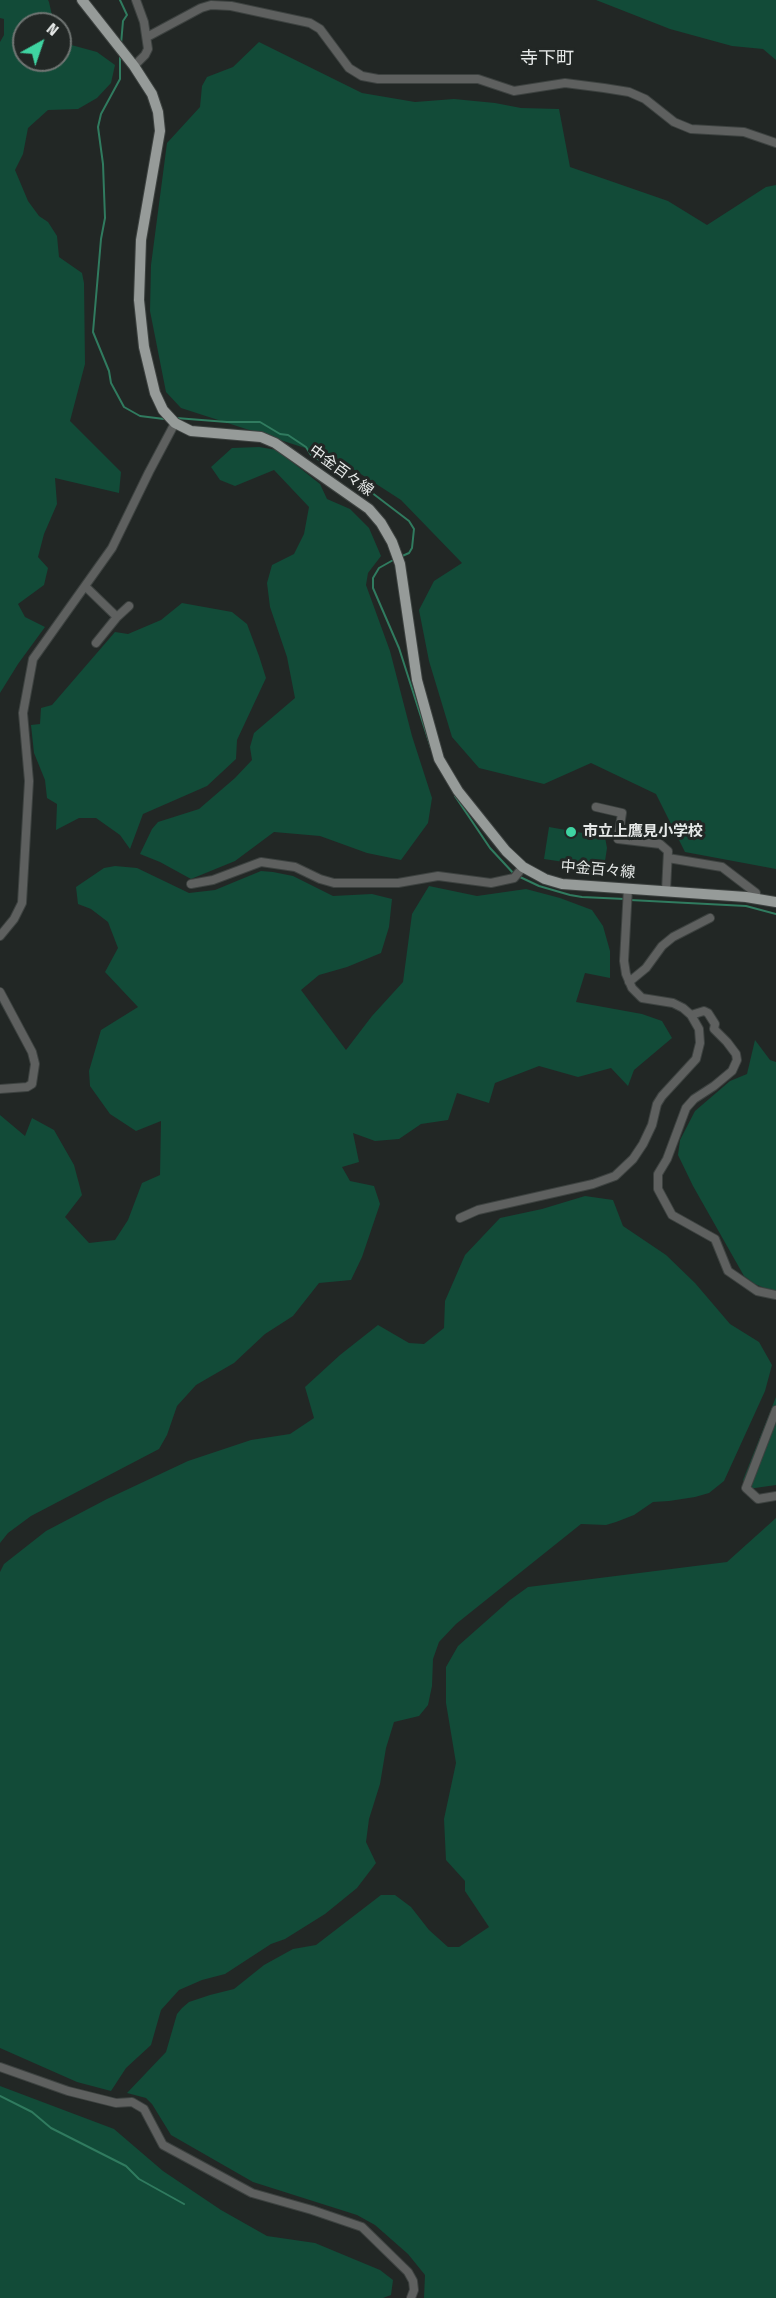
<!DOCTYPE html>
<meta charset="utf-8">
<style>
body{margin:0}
#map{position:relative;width:776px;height:2298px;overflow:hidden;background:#222725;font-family:"Fira Sans Condensed",sans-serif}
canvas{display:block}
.north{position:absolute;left:12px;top:12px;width:60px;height:60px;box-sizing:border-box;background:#222725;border:2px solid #707573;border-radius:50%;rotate:40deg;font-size:16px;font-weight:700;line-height:24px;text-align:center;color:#e6e9e8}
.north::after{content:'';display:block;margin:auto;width:21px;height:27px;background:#3fd4a2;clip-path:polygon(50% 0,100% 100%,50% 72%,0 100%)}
</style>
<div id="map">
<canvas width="776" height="2298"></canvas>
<div class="north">N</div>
</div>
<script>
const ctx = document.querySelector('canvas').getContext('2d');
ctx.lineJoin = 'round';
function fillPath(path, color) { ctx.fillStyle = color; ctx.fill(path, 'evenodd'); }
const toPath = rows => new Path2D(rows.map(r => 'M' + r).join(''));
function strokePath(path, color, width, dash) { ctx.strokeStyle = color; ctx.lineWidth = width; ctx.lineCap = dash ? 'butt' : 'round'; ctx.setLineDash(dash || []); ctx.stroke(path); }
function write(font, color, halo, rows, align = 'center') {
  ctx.font = font + ' "Fira Sans Condensed","Noto Sans JP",sans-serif'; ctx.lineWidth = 6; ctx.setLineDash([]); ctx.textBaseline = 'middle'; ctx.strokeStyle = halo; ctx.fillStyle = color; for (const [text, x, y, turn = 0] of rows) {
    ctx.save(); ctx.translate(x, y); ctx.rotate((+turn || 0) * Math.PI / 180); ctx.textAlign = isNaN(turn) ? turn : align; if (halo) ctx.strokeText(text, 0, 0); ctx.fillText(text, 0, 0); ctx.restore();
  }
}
fillPath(toPath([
 [0,0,48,0,49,2,54,24,24,24,24,60,60,60,60,36,64,43,97,52,115,65,111,83,97,98,78,109,48,110,28,128,23,154,15,170,28,201,39,216,48,222,57,236,59,257,82,273,84,283,85,364,70,421,121,472,119,493,55,478,57,504,44,534,38,557,48,568,44,585,18,604,25,617,45,627,18,664,0,693,0,42,4,35,4,19,0,18],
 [596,0,776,0,776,60,763,49,732,46,670,29],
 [259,42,362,93,415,102,454,99,495,103,521,108,559,109,570,167,668,201,707,225,766,187,776,185,776,869,685,852,656,794,591,763,544,784,479,768,452,737,429,661,419,610,434,581,462,563,401,500,336,458,181,408,166,392,150,311,151,265,167,143,200,107,202,86,207,77,233,67],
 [259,447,277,450,320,484,327,499,350,509,369,528,381,556,368,573,366,585,390,651,412,736,432,798,428,823,401,860,367,853,320,836,274,832,235,861,191,879,160,862,140,854,152,829,158,822,199,809,235,778,252,760,250,747,254,733,295,698,287,657,270,607,267,583,272,565,294,554,304,534,309,507,274,470,235,486,220,480,211,467,232,448],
 [182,603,232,612,247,624,259,656,266,678,237,740,236,759,207,786,143,814,130,849,120,835,96,818,79,818,56,830,57,804,47,798,45,780,34,753,31,725,40,724,41,708,52,705,115,632,128,634,161,620],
 [549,827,605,837,607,848,604,868,544,859],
 [115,866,137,868,189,893,215,890,261,871,273,872,293,876,333,896,372,894,392,899,389,927,381,953,347,967,319,975,301,990,346,1050,372,1016,403,982,412,914,429,886,477,896,526,889,560,898,592,910,603,926,610,951,610,978,585,973,576,1002,642,1014,662,1021,672,1038,634,1070,628,1086,611,1068,578,1077,539,1066,495,1083,489,1103,457,1093,448,1120,421,1124,399,1139,375,1141,353,1133,359,1162,342,1167,350,1181,374,1186,380,1204,362,1257,351,1280,319,1283,293,1316,265,1334,234,1363,196,1385,177,1406,167,1435,159,1449,31,1516,8,1533,0,1543,0,1115,25,1136,32,1118,54,1130,74,1165,82,1195,65,1217,89,1243,115,1240,128,1220,142,1183,160,1175,161,1121,136,1131,110,1114,90,1086,89,1071,101,1030,138,1007,105,972,118,948,108,922,91,909,78,904,76,887,104,868],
 [755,1040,770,1060,776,1062,776,1293,755,1284,744,1276,693,1186,678,1155,680,1140,695,1111,730,1081,747,1074],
 [585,1196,613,1200,623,1226,666,1255,695,1283,730,1324,759,1342,772,1365,765,1391,724,1481,709,1493,695,1497,669,1501,653,1502,634,1515,616,1522,606,1525,581,1524,456,1624,439,1642,433,1659,432,1686,428,1705,419,1716,394,1722,386,1748,380,1784,369,1819,366,1842,376,1863,357,1888,325,1914,285,1939,271,1944,225,1974,202,1980,179,1990,161,2010,151,2045,126,2068,111,2091,77,2082,0,2048,0,1572,4,1564,46,1531,107,1499,188,1461,251,1440,290,1434,314,1418,305,1387,340,1355,378,1325,409,1343,424,1344,444,1328,445,1301,465,1255,500,1218,542,1209],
 [776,1397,776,1485,748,1489,743,1480],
 [776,1518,776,2298,424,2298,425,2275,408,2254,375,2225,357,2215,253,2182,171,2135,152,2104,146,2098,127,2093,166,2052,177,2014,182,2008,189,2002,210,1995,234,1989,264,1965,293,1949,316,1945,381,1895,395,1895,411,1907,429,1930,448,1947,459,1947,489,1927,465,1891,465,1881,446,1860,444,1819,456,1763,446,1703,446,1667,458,1646,510,1600,528,1587,727,1562],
 [0,2086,114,2129,163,2171,221,2210,267,2236,315,2243,380,2270,393,2280,391,2295,383,2298,0,2298]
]), '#124b38');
strokePath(toPath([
 [120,0,127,15,123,21,121,44],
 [120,56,120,79,101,114,98,127,103,164,105,218,101,239,93,332,109,371,111,383,124,407,140,416,164,419],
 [176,418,227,422,260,422,280,434,288,435,306,447,311,455,367,489,409,521,414,529,412,548,409,553,400,557],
 [395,559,379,568,373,578,373,588,399,648,431,748],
 [455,796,490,848,515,875],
 [520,877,539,886,570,895,582,897,625,899],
 [630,900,746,906,776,914],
 [0,2096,32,2112,51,2128,126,2166,139,2179,184,2204]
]), '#307b5f', 2);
const minor = toPath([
 [147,37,201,8,211,5,231,6,310,23,320,29,349,68,362,76,378,79,478,79,514,91,565,83,604,88,629,92,645,99,674,122,691,129,744,132,776,143],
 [134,66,145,55,148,49,144,22,136,0],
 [86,587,117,617],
 [96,643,117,617,129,606],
 [596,807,622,813,618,839,660,844,668,851,666,891],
 [668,858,722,867,756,893,756,898],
 [191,884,213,880,261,862,295,867,320,879,334,883,398,883,438,876,491,883,514,878,523,867],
 [0,936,14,919,22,903,29,781,23,713,33,659,112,548,149,472,175,423],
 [629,982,646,968,662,946,673,937,710,918],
 [0,992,32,1052,35,1064,32,1084,27,1087,0,1089],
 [691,1015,704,1011,708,1013,715,1024,714,1029,727,1042,736,1054,737,1060,732,1071,714,1086,694,1099,686,1108,667,1159,658,1174,658,1189,672,1215,715,1239,728,1271,757,1291,776,1295],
 [460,1218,478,1210,593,1184,615,1176,633,1159,643,1144,652,1125,657,1104,662,1096,696,1059,700,1043,699,1029,691,1015,683,1008,673,1003,642,998,632,988,626,974,624,961,628,888],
 [776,1410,746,1488,758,1499,776,1496],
 [0,2067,68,2091,116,2103,132,2102,144,2109,163,2145,252,2193,312,2210,362,2227,408,2272,413,2281,414,2290,411,2298]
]);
const major = toPath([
 [82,0,134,66,152,94,158,112,160,131,141,240,139,300,144,347,155,393,163,410,175,423,191,431,261,437,275,443,369,509,381,523,392,542,400,564,417,680,439,759,458,791,506,851,523,867,545,879,562,884,746,897,776,902]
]);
strokePath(minor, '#3d4240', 10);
strokePath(major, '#3d4240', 12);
strokePath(minor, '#5e605f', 8);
strokePath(major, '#969b99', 10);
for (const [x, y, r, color] of [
 [571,832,6,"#3fd4a2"]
]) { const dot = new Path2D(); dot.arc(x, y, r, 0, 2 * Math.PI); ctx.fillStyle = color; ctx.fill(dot); strokePath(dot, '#222725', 2); }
write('15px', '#e6e9e8', '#222725', [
 ["中金百々線",341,471,36],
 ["中金百々線",598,870,5]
]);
write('bold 15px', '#e6e9e8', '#222725', [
 ["市立上鷹見小学校",583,832]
], 'left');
write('18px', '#e6e9e8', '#222725', [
 ["寺下町",547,59]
]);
</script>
